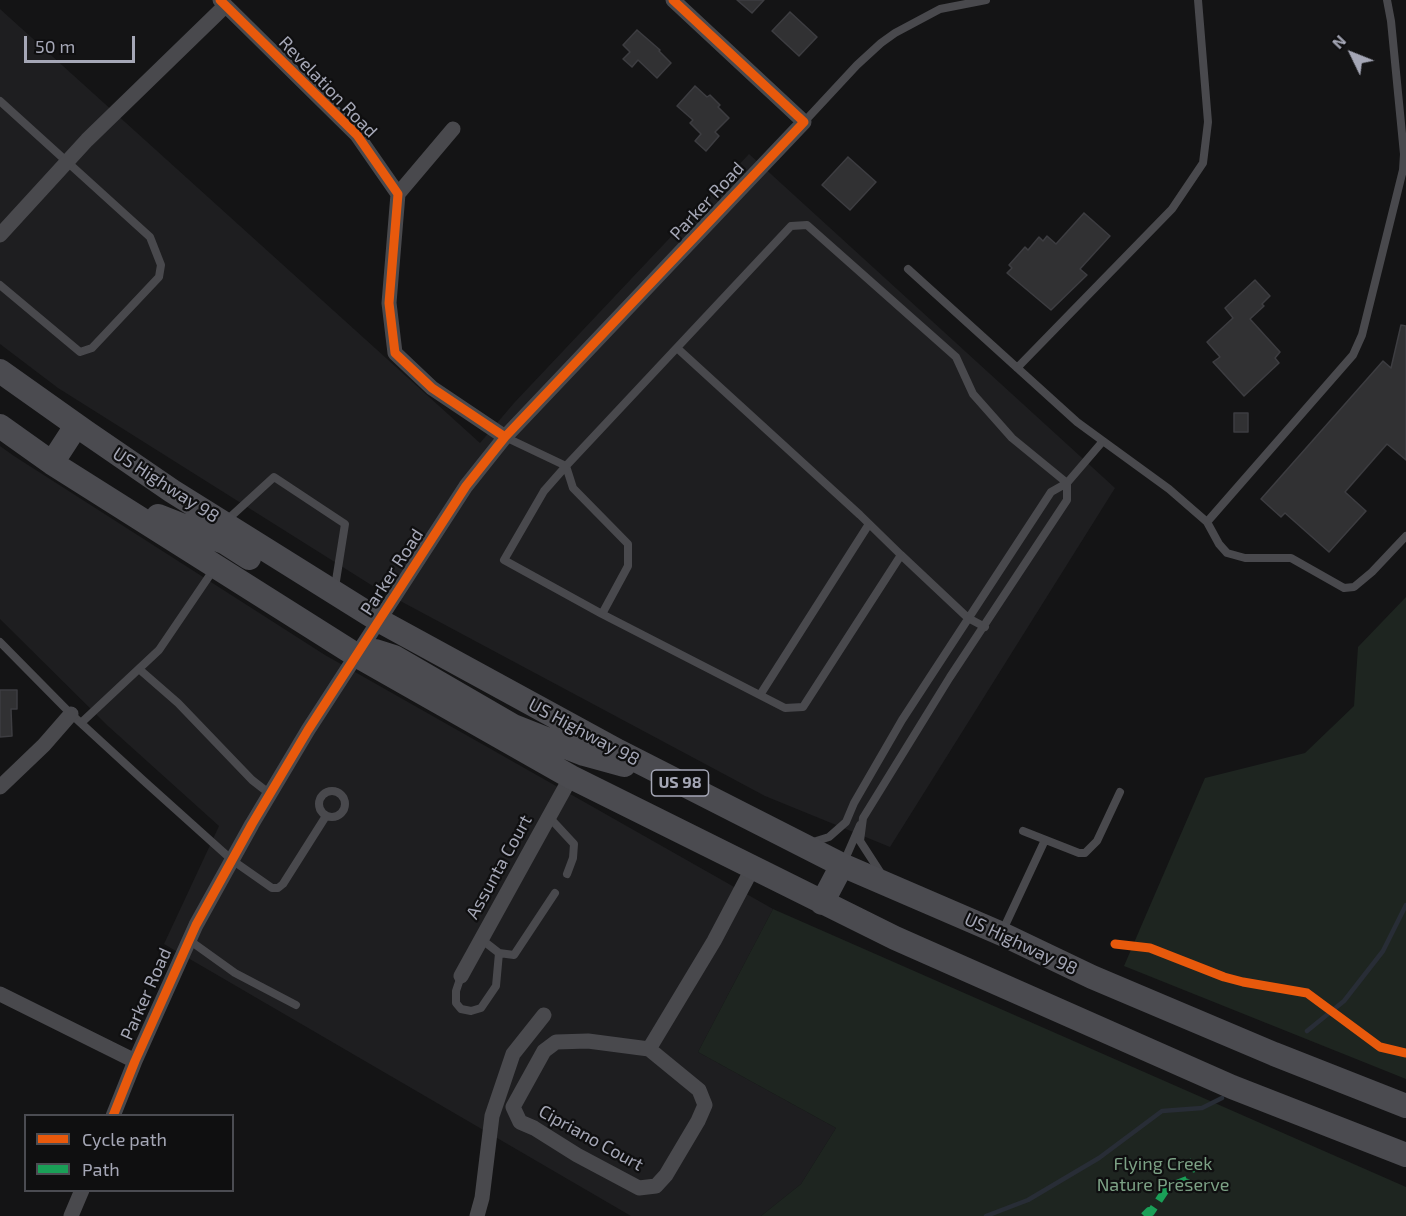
<!DOCTYPE html>
<style>
body{margin:0}
#map{position:relative;width:1406px;height:1216px;overflow:hidden;background:#141415;font-family:"Exo 2",sans-serif}
canvas{display:block}
.legend{position:absolute;left:24px;top:1114px;width:210px;height:78px;box-sizing:border-box;background:#0f0f10;border:2px solid #4b4c52;margin:0;padding:8px 10px;list-style:none;font-size:18px;color:#a5a7b6}
.legend li{display:flex;align-items:center;gap:12px;height:30px}
.legend b{width:30px;border:2px solid #4b4c52}
.north{position:absolute;left:1322px;top:24px;width:60px;height:60px;-webkit-text-stroke:4px #0f0f10;paint-order:stroke;rotate:313deg;font-size:16px;font-weight:700;line-height:24px;text-align:center;color:#a5a7b6}
.north::after{content:'';display:block;margin:auto;width:21px;height:27px;background:#a5a7b6;clip-path:polygon(50% 0,100% 100%,50% 72%,0 100%)}
.scale{position:absolute;left:24px;top:36px;width:111px;height:27px;box-sizing:border-box;border:3px solid #a5a7b6;border-top:0;padding-left:8px;font-size:18px;line-height:21px;white-space:nowrap;color:#a5a7b6;-webkit-text-stroke:4px #0f0f10;paint-order:stroke}
</style>
<div id="map">
<canvas width="1406" height="1216"></canvas>
<ul class="legend">
<li><b style="height:8px;background:#e8590c"></b>Cycle path</li>
<li><b style="height:8px;background:#1a9f57"></b>Path</li>
</ul>
<div class="north">N</div>
<div class="scale">50 m</div>
</div>
<script>
const ctx = document.querySelector('canvas').getContext('2d');
ctx.lineJoin = 'round';
function fillPath(path, color) { ctx.fillStyle = color; ctx.fill(path, 'evenodd'); }
const toPath = rows => new Path2D(rows.map(r => 'M' + r).join(''));
function strokePath(path, color, width, dash) { ctx.strokeStyle = color; ctx.lineWidth = width; ctx.lineCap = dash ? 'butt' : 'round'; ctx.setLineDash(dash || []); ctx.stroke(path); }
function write(font, color, halo, rows, align = 'center') {
  ctx.font = font + ' "Exo 2",sans-serif'; ctx.lineWidth = 4.5; ctx.setLineDash([]); ctx.textBaseline = 'middle'; ctx.strokeStyle = halo; ctx.fillStyle = color; for (const [text, x, y, turn = 0] of rows) {
    ctx.save(); ctx.translate(x, y); ctx.rotate((+turn || 0) * Math.PI / 180); ctx.textAlign = isNaN(turn) ? turn : align; if (halo) ctx.strokeText(text, 0, 0); ctx.fillText(text, 0, 0); ctx.restore();
  }
}
fillPath(toPath([
 [0,9,480,443,514,403,749,154,1115,488,890,847,765,796,376,588,58,388,0,344],
 [0,446,14,456,325,655,773,909,698,1052,836,1128,801,1184,761,1216,631,1216,164,944,219,826,108,726,0,619]
]), '#1e1e20');
fillPath(toPath([
 [1406,597,1406,1079,1124,966,1205,778,1305,753,1354,706,1358,647],
 [773,909,1406,1187,1406,1216,761,1216,801,1184,836,1128,698,1052]
]), '#1e2520');
strokePath(toPath([
 [1307,1031,1344,1001,1383,951,1406,905],
 [986,1216,1028,1200,1099,1158,1162,1111,1202,1108,1222,1098]
]), '#282d36', 4.5);
const building = toPath([
 [737,0,764,0,752,13,737,0],
 [790,12,817,37,799,56,772,31,790,12],
 [637,30,660,50,659,51,671,63,657,78,638,60,632,67,623,59,630,52,623,45,637,30],
 [695,86,707,97,710,95,720,105,718,107,729,118,715,132,719,136,706,151,695,141,701,134,690,123,693,120,677,106,695,86],
 [848,157,876,182,850,210,822,185,848,157],
 [1084,213,1110,236,1080,269,1087,275,1051,310,1007,273,1012,268,1009,265,1025,247,1028,250,1039,237,1043,241,1047,236,1056,244,1084,213],
 [1255,280,1270,296,1262,304,1264,306,1250,319,1280,352,1275,358,1279,363,1244,396,1213,362,1220,357,1207,342,1233,318,1225,308,1255,280],
 [1401,325,1406,326,1406,460,1387,444,1345,492,1366,511,1329,552,1285,513,1281,517,1261,499,1383,361,1391,368,1401,325],
 [1234,413,1248,413,1248,432,1234,432,1234,413],
 [0,690,17,690,17,709,11,709,12,736,0,737,0,690]
]);
fillPath(building, '#313133');
strokePath(building, '#3d3d41', 1.5);
strokePath(toPath([
 [0,101,150,237,161,265,159,277,92,348,80,352,0,285],
 [804,122,857,65,881,43,895,33,940,9,986,0],
 [908,269,1077,422,1103,441],
 [1017,368,1172,209,1203,163,1208,122,1198,0],
 [505,437,566,466,791,226,807,225,956,357,973,394,1012,438,1067,483,1067,500,950,677,863,818,860,841,882,875],
 [566,466,573,488,628,544,628,566,602,614,785,708,803,707,901,555,860,515,677,348],
 [566,466,544,491,504,560,602,614],
 [227,520,274,477,345,524,335,587],
 [1207,522,1219,544,1227,553,1245,558,1291,558,1344,588,1354,587,1372,572,1406,536],
 [901,555,968,618,985,627],
 [0,642,71,714,144,781,232,860,272,888,278,888,283,884,326,816],
 [139,669,178,703,252,780,270,794],
 [760,695,869,524],
 [81,723,159,650,214,569],
 '319 804a13 13 0 1 1 26 0a13 13 0 1 1-26 0Z',
 [549,817,574,844,573,858,567,874],
 [1023,831,1079,853,1085,853,1097,841,1120,792],
 [810,843,829,837,846,822,854,803,902,720,1051,492,1067,483,1103,441,1169,489,1207,522,1353,355,1362,335,1403,170,1404,154,1391,21,1387,0],
 [843,864,860,825],
 [1002,932,1045,840],
 [481,939,499,953,514,955,555,893],
 [189,940,235,973,296,1005],
 [461,976,456,991,456,1003,461,1009,471,1011,481,1008,496,986,499,953]
]), '#49494d', 8);
strokePath(toPath([
 [220,0,357,135,398,194,389,303,395,353,432,388,505,437],
 [398,194,453,129],
 [0,235,87,140,225,6],
 [0,787,44,745,71,714],
 [461,976,571,777],
 [0,994,135,1061],
 [588,1041,649,1049,699,1090,705,1105,698,1121,666,1175,656,1186,639,1188,577,1155,534,1128,520,1122,513,1107,544,1051,556,1042,588,1041],
 [649,1049,714,941,752,869],
 [113,1116,135,1061,196,925,252,824,308,730,466,486,505,437,804,122,673,0],
 [71,1216,82,1190],
 [477,1216,482,1198,492,1116,513,1054,544,1015]
]), '#49494d', 15);
strokePath(toPath([
 [0,371,86,432,172,491,380,621,618,751,842,865,1002,934,1092,977,1274,1054,1406,1106],
 [0,426,52,463,356,655,571,777,895,938,1232,1087,1406,1155],
 [52,463,76,426],
 [158,516,224,542,249,558],
 [362,654,375,651,394,657,513,726,584,754,624,765],
 [822,903,842,865]
]), '#4b4b50', 24);
strokePath(toPath([
 [1144,1216,1149,1211,1151,1212,1167,1188,1187,1180,1191,1170,1187,1160]
]), '#1a9f57', 8, [15, 8]);
strokePath(toPath([
 [220,0,357,135,398,194,389,303,395,353,432,388,505,437],
 [1115,944,1150,948,1224,977,1243,982,1307,993,1380,1047,1406,1053],
 [113,1116,135,1061,196,925,252,824,308,730,466,486,505,437,804,122,673,0]
]), '#e8590c', 9);
for (const [x, y, w] of [
 [680,783,57]
]) { const box = new Path2D(); box.roundRect(x - w / 2, y - 13, w, 26, 4.5); ctx.fillStyle = '#0f0f10'; ctx.fill(box); strokePath(box, '#a5a7b6', 1.5); }
write('bold 16px', '#a5a7b6', null, [
 ["US 98",680,783]
]);
write('18px', '#a5a7b6', '#0f0f10', [
 ["Revelation Road",328,87,46],
 ["Parker Road",707,201,-47],
 ["US Highway 98",166,485,33],
 ["Parker Road",392,572,-57],
 ["US Highway 98",584,732,28],
 ["Assunta Court",499,867,-61],
 ["US Highway 98",1021,944,25],
 ["Parker Road",146,994,-66],
 ["Cipriano Court",591,1138,29]
]);
write('18px', '#7ca185', '#0f0f10', [
 ["Flying Creek",1163,1164],
 ["Nature Preserve",1163,1185]
]);
</script>
